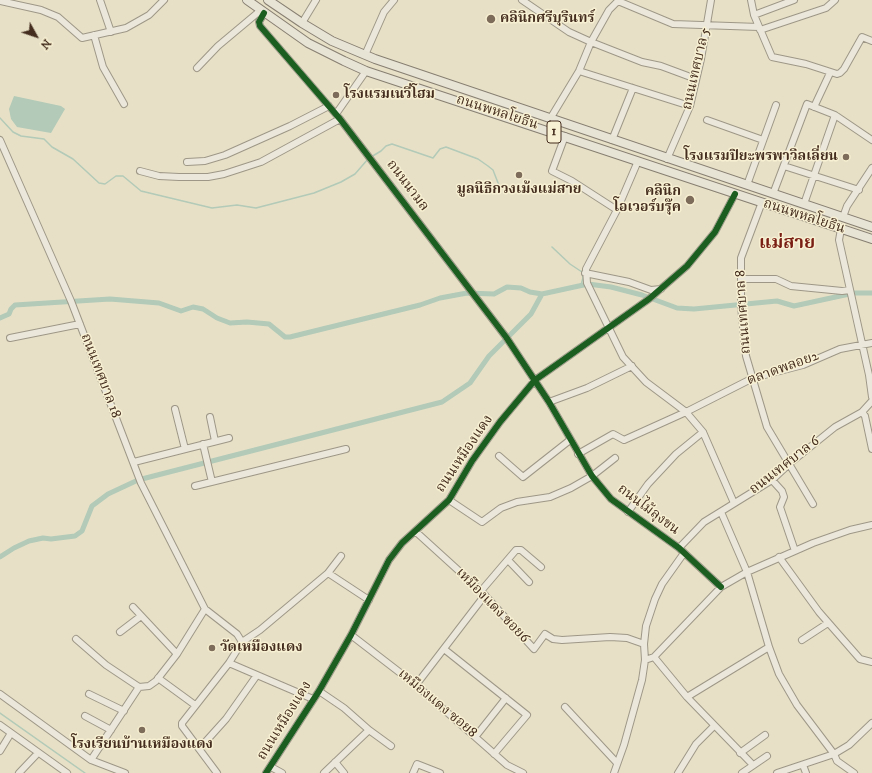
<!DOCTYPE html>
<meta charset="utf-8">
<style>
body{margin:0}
#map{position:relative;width:872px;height:773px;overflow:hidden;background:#e7e0c7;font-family:"IM FELL DW Pica",serif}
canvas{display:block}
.north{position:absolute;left:16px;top:16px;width:40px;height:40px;-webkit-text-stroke:3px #f8f0d2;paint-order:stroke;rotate:130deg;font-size:11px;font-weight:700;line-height:16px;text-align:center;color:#442d1e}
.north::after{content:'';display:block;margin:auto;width:14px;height:18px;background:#442d1e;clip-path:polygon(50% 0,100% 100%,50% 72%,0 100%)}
</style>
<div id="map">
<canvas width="872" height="773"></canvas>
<div class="north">N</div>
</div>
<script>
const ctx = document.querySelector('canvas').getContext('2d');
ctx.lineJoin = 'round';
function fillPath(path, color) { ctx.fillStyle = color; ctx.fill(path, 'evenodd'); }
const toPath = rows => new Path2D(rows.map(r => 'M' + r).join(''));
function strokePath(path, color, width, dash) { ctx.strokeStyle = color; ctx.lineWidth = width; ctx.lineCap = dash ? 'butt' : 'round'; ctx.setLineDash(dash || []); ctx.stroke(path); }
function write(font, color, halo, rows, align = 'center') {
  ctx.font = font + ' "IM FELL DW Pica","Noto Serif Thai",serif'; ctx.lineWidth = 3; ctx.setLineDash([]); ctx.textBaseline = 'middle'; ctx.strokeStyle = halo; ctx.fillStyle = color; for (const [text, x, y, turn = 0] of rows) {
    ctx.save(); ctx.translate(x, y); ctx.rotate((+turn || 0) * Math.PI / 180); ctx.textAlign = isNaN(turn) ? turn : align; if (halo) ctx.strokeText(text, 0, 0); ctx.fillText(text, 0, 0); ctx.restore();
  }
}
fillPath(toPath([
 [14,96,61,106,65,109,51,133,17,127,11,119,9,109]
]), '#b2cab7');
strokePath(toPath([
 [0,118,13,132,21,136,44,139,52,147,73,159,99,183,105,184,116,176,123,176,141,191,212,208,237,205,256,208,314,193,341,182,355,174,368,159],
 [371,157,381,151,386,146,392,144,433,158,440,149,446,147,478,159,488,166,493,170,500,188],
 [552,247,570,264,582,272,583,278,581,285],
 [0,713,85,773]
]), '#b2cab7', 1.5);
strokePath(toPath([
 [0,318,9,314,11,309,15,305,110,299,159,303,181,311,193,307,203,309,217,318,230,323,247,322,269,324,285,337,290,337,420,305,440,298,467,293,494,294,507,287,521,288,530,292,542,294,588,284,611,287,642,295,677,308,694,309,777,301,794,306,854,293,872,293],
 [0,557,14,548,29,541,43,538,51,539,75,536,82,531,92,506,108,494,138,480,442,402,470,383,489,356,531,314,542,294]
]), '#b2cab7', 5);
const minor = toPath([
 [100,0,111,32],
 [522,0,569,32,591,42,642,62,661,66,696,79],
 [751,0,754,15,772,57,806,64,837,74,840,73,844,69,862,37,872,41],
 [0,1,41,10,58,17,82,38,126,28,149,15,164,0],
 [618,1,673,24,759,27],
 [264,13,259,22,260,26,340,119,506,337,549,402,592,476,611,499,679,548,721,587],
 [754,15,794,0],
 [302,23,316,0],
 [760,30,826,8,835,0],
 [94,35,103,67,124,104],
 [365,55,384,12,394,0],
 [197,68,218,46,261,10],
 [579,71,690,106],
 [814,107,830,73],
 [336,114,366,71],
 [550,119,579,71,591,42,609,10,619,0],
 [707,120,763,140],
 [565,136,552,171,572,181,617,210],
 [0,140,71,301,141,483,205,609,237,634,242,642,229,663,182,723,182,726,217,773],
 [612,140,633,88],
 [667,159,690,106,701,59,711,0],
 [638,161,617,210,586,269,587,283,623,357,646,382,686,412,703,432,734,503],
 [187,162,205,161,225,155,290,126,329,106],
 [784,166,859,190],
 [140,171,159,176,179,177,208,177,224,174,261,162,340,119],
 [747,185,776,105],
 [773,194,807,104,835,115,872,140],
 [762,202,741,258,741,306,746,356,767,427,813,504],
 [804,204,835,115],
 [843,217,847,206,872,168],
 [841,229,839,240,869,375,872,397],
 [585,273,629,282,651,290,661,289],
 [741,279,776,279,791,286,842,291,850,290],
 [10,338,80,324],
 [549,402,587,388,632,366],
 [175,409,185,449],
 [862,412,865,416,872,449],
 [210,417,215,441],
 [203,444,212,482],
 [578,454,613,434,624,440,686,412,753,378,803,365,840,349,872,343],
 [499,456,523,477,570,440],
 [134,462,229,438],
 [772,480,782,491,784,497,780,507,795,551],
 [195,486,346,449],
 [449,500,482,522,501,508,517,502,550,497,571,488,592,476,615,458],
 [628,512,648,484,676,454,703,432],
 [721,512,747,572,769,647,779,674,797,705,834,754,837,761,854,773],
 [415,531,481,591,534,649,545,634,553,639,562,640,610,637,627,638,644,644],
 [679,548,704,522,772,480,789,464,835,427,862,412,872,401],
 [779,557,819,612,860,659,872,662],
 [508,560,529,582],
 [328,573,341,556],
 [481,591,516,550,521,550,541,567],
 [133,607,177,654],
 [120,632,141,616],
 [351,635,416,685,507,765,523,773],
 [76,639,106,665,139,687],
 [802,640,828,623],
 [242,642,260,630,328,573,369,600],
 [444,649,527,715,494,754],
 [654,657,687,697,753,765],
 [645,660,654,657,721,587,747,572,813,543,850,530,872,525],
 [229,663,313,699],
 [158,678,195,705],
 [416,685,485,595],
 [319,691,344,708,369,730,391,746],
 [0,694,91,760,139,687,149,686,156,681,177,654,205,609],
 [89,694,124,711],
 [687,697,769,647],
 [565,707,617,763],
 [85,716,111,730],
 [0,725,67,773],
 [476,736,506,698],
 [199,749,226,719,257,675],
 [0,751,11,733],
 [740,753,765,735],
 [91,760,125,773],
 [335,762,344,773],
 [803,765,806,773],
 [271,767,282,773],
 [19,773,38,753],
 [266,773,319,691,351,635,389,560,402,543,449,500,472,461,500,422,535,380,649,299,687,266,715,232,735,194],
 [324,773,369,730],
 [413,773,417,764,440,773],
 [614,773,624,745,642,680,645,660,644,644,646,626,655,599,662,584,684,553],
 [678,773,696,744,714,726],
 [742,773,767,756],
 [777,773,834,754,849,745,872,723]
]);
const major = toPath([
 [247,0,308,43,344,61,366,71,872,239],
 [268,0,302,23,332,41,375,59,872,227]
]);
strokePath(minor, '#9e9787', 8);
strokePath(major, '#877f71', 10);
strokePath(minor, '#ebe8db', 6);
strokePath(major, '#e7e3d5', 8);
strokePath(toPath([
 [264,13,259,22,260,26,340,119,506,337,549,402,592,476,611,499,679,548,721,587],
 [266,773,319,691,351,635,389,560,402,543,449,500,472,461,500,422,535,380,649,299,687,266,715,232,735,194]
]), '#1b5e20', 6);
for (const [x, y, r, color] of [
 [491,19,5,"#7d6c59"],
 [336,95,4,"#7d6c59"],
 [846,157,4,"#7d6c59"],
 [519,175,4,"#7d6c59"],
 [690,200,5,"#7d6c59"],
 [212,648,4,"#7d6c59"],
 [142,730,4,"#7d6c59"]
]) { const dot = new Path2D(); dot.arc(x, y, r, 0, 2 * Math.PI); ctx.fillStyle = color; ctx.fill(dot); strokePath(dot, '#f8f0d2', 1.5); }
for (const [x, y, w] of [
 [554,132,14]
]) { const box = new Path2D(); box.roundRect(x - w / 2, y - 11, w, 22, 3); ctx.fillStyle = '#f8f0d2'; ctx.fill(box); strokePath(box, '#442d1e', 1); }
write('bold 13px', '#442d1e', null, [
 ["1",554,132]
]);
write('bold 14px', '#442d1e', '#f8f0d2', [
 ["คลินิกศรีบุรินทร์",500,19],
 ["โรงแรมเนวี่โฮม",344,95],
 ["โรงแรมปิยะพรพาวิลเลี่ยน",838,157,"right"],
 ["มูลนิธิกวงเม้งแม่สาย",519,190,"center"],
 ["คลินิก",681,192,"right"],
 ["โอเวอร์บรุ๊ค",681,208,"right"],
 ["วัดเหมืองแดง",220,648],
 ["โรงเรียนบ้านเหมืองแดง",142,745,"center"]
], 'left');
write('14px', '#442d1e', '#f8f0d2', [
 ["ถนนเทศบาล 5",697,69,-77],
 ["ถนนพหลโยธิน",497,113,18],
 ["ถนนนามล",407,186,53],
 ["ถนนพหลโยธิน",804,217,18],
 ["ถนนเทศบาล 8",744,312,-94],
 ["ตลาดพลอย2",783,369,-20],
 ["ถนนเทศบาล 18",100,376,69],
 ["ถนนเหมืองแดง",465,454,-56],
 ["ถนนเทศบาล 6",785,466,-38],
 ["ถนนไม้ลุงขน",648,510,37],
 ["เหมืองแดง ซอย6",492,606,46],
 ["เหมืองแดง ซอย8",437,704,40],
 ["ถนนเหมืองแดง",285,721,-58]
]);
write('bold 18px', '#7a1f14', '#f8f0d2', [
 ["แม่สาย",787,244]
]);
</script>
